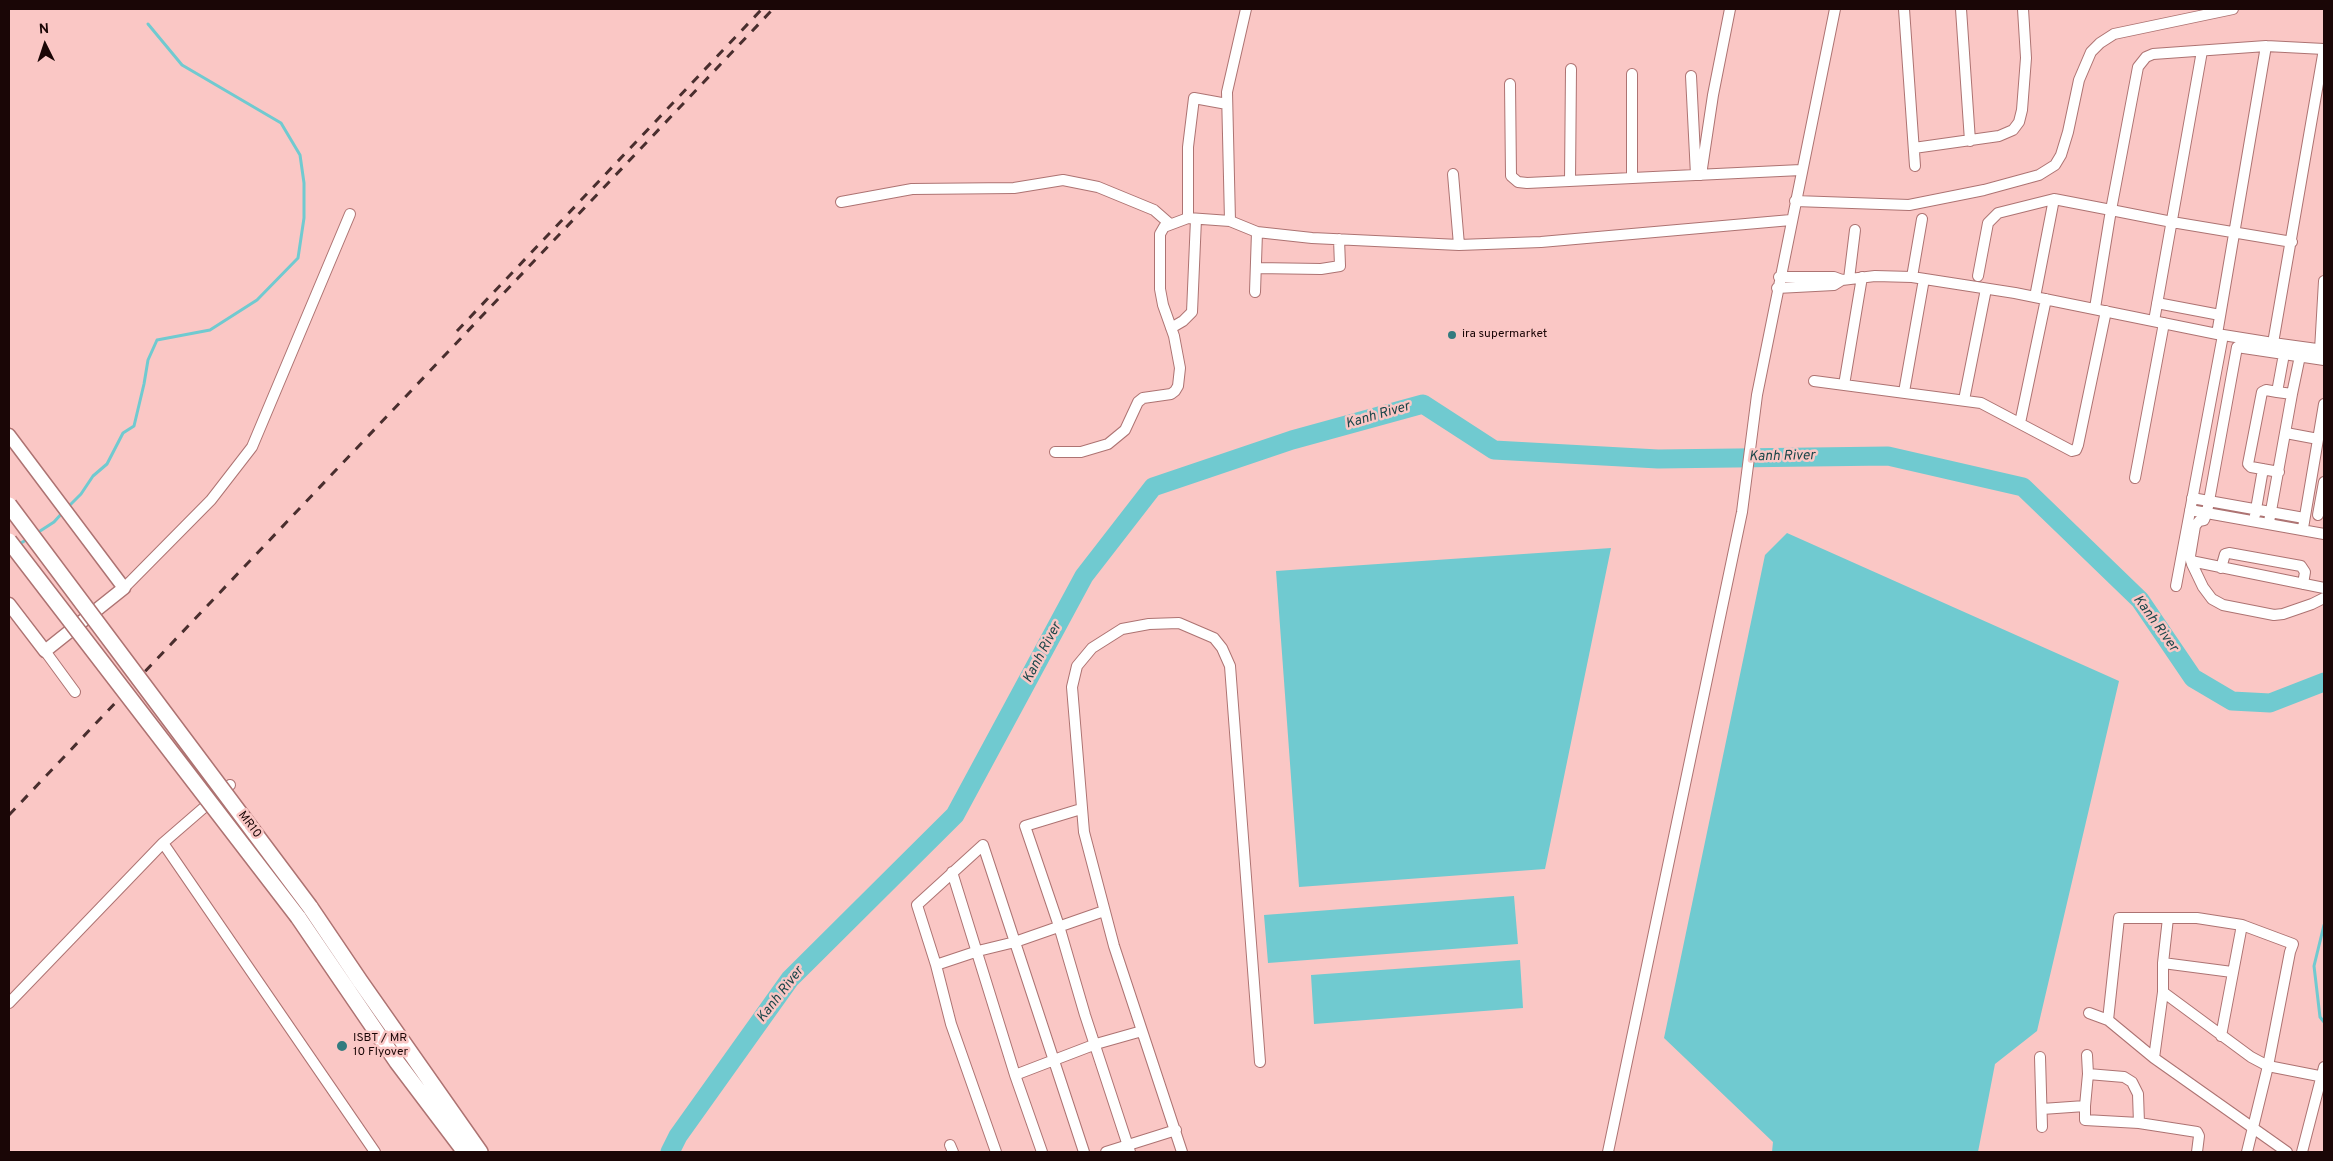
<!DOCTYPE html>
<style>
body{margin:0}
#map{position:relative;width:2333px;height:1161px;overflow:hidden;background:#fac7c5;font-family:Overpass,sans-serif}
canvas{display:block}
.frame{position:absolute;inset:0;border:10px solid #1a0606;pointer-events:none}
.north{position:absolute;left:20px;top:20px;width:50px;height:50px;-webkit-text-stroke:4px #fac7c5;paint-order:stroke;rotate:356deg;font-size:14px;font-weight:700;line-height:20px;text-align:center;color:#1a0606}
.north::after{content:'';display:block;margin:auto;width:18px;height:22px;background:#1a0606;clip-path:polygon(50% 0,100% 100%,50% 72%,0 100%)}
</style>
<div id="map">
<canvas width="2333" height="1161"></canvas>
<div class="frame"></div>
<div class="north">N</div>
</div>
<script>
const ctx = document.querySelector('canvas').getContext('2d');
ctx.lineJoin = 'round';
function fillPath(path, color) { ctx.fillStyle = color; ctx.fill(path, 'evenodd'); }
const toPath = rows => new Path2D(rows.map(r => 'M' + r).join(''));
function strokePath(path, color, width, dash) { ctx.strokeStyle = color; ctx.lineWidth = width; ctx.lineCap = dash ? 'butt' : 'round'; ctx.setLineDash(dash || []); ctx.stroke(path); }
function write(font, color, halo, rows, align = 'center') {
  ctx.font = font + ' Overpass,sans-serif'; ctx.lineWidth = 5; ctx.setLineDash([]); ctx.textBaseline = 'middle'; ctx.strokeStyle = halo; ctx.fillStyle = color; for (const [text, x, y, turn = 0] of rows) {
    ctx.save(); ctx.translate(x, y); ctx.rotate((+turn || 0) * Math.PI / 180); ctx.textAlign = isNaN(turn) ? turn : align; if (halo) ctx.strokeText(text, 0, 0); ctx.fillText(text, 0, 0); ctx.restore();
  }
}
fillPath(toPath([
 [1787,533,2119,681,2037,1031,1995,1064,1978,1152,1772,1152,1773,1142,1664,1038,1765,555],
 [1611,548,1545,869,1299,887,1276,571],
 [1514,896,1518,944,1268,963,1264,915],
 [1520,960,1523,1008,1314,1024,1311,975]
]), '#70cad0');
strokePath(toPath([
 [67,508,81,494,93,476,107,464,123,433,134,426,144,384,148,360,157,340,210,330,257,300,298,258,304,218,304,183,300,155,281,123,182,65,148,24],
 [37,533,54,522,63,512],
 [18,545,29,538],
 [2324,925,2314,966,2320,1017,2324,1022]
]), '#70cad0', 3);
strokePath(toPath([
 [670,1152,678,1136,790,979,955,815,1084,576,1153,487,1292,440,1423,404,1494,450,1658,459,1888,456,2023,487,2140,600,2193,678,2232,701,2270,703,2324,682]
]), '#70cad0', 19);
const minor = toPath([
 [1246,9,1227,92,1230,221,1257,232,1312,238,1459,245,1541,242,1791,220],
 [1904,9,1915,166],
 [1961,9,1970,141],
 [1691,76,1696,175],
 [1510,84,1511,176,1518,182,1527,183,1801,170],
 [1914,148,1999,136,2013,130,2019,122,2022,110,2026,58,2023,9],
 [1453,174,1459,245],
 [1701,175,1713,95,1730,9],
 [1632,178,1632,74],
 [1570,181,1571,69],
 [1795,201,1909,205,1984,190,2039,175,2055,165,2061,155,2068,132,2079,80,2091,52,2100,43,2114,34,2233,9],
 [841,202,912,189,1014,188,1063,180,1098,187,1154,210,1170,224],
 [1188,218,1188,147,1194,98,1227,104],
 [1256,268,1321,269,1340,266,1339,239],
 [1912,277,1922,219],
 [1849,279,1855,230],
 [1842,280,1875,276,1912,277,2015,293,2217,334,2273,343,2324,49,2266,46,2153,54,2146,57,2138,67,2111,210,2054,199,1998,213,1988,223,1978,276],
 [1777,288,1834,285,1842,280,1834,277,1779,277],
 [1255,292,1257,232],
 [2035,297,2054,199],
 [2157,303,2220,315],
 [2095,308,2111,210,2172,222,2292,242],
 [2154,321,2202,51],
 [1171,328,1183,321,1192,312,1196,219],
 [2217,334,2266,46],
 [2273,343,2324,350],
 [2320,350,2324,281],
 [2324,360,2237,347,2207,512,2204,520,2199,521,2195,526,2190,556,2192,564,2203,587,2212,599,2223,605,2274,615,2283,614,2312,604,2324,598],
 [1814,381,1981,403,2072,451,2076,450,2078,445,2106,311],
 [1844,385,1862,277],
 [1904,392,1924,279],
 [2292,394,2300,356],
 [1964,400,1986,289],
 [2020,423,2046,299],
 [2286,433,2318,439],
 [1055,452,1081,452,1108,444,1125,430,1138,402,1143,398,1171,394,1175,391,1178,386,1180,368,1174,336,1163,305,1160,289,1160,234,1164,227,1188,218,1230,221],
 [2279,472,2251,467,2248,464,2262,392,2266,390,2277,392,2284,354],
 [2135,478,2164,323],
 [2192,498,2304,518],
 [2190,510,2324,534],
 [2255,515,2263,469],
 [2318,515,2324,482],
 [2269,522,2292,394,2277,392],
 [2303,528,2324,404],
 [2191,561,2324,588],
 [2221,568,2225,554,2229,553,2301,566,2305,572,2303,584],
 [2176,586,2223,335],
 [124,588,211,500,252,447,350,214],
 [45,651,75,692],
 [1081,809,1025,826,1059,926,1085,1015,1130,1152],
 [163,843,375,1152],
 [952,872,1015,1075,1042,1152],
 [2163,963,2232,972],
 [936,965,978,951,1015,942,1104,911],
 [2163,992,2251,1057,2268,1066,2324,1077],
 [9,1003,163,843,230,785],
 [2089,1013,2108,1020,2154,1058,2287,1152],
 [2108,1020,2119,918,2168,918],
 [2221,1036,2242,925],
 [2040,1057,2042,1127],
 [2154,1058,2163,992,2163,963,2168,918,2197,918,2242,925,2293,944,2290,952,2268,1066,2247,1152],
 [2088,1074,2124,1077,2132,1082,2138,1094,2139,1123],
 [1015,1075,1096,1044,1142,1031],
 [2085,1106,2085,1120,2139,1123,2197,1132,2199,1136,2197,1152],
 [2042,1109,2085,1106,2088,1074,2087,1055],
 [950,1145,953,1152],
 [996,1152,951,1024,936,965,917,905,983,845,1084,1152],
 [1106,1152,1176,1130],
 [1182,1152,1114,946,1084,832,1072,687,1077,666,1092,648,1122,629,1149,624,1179,623,1214,638,1222,648,1230,666,1260,1062],
 [1608,1152,1742,512,1757,395,1835,9],
 [2302,1152,2324,1067]
]);
const tertiary = toPath([
 [9,435,124,588,45,651,9,604]
]);
const primary = toPath([
 [310,907,360,981,480,1152],
 [298,917,397,1062,465,1152]
]);
strokePath(minor, '#ad7372', 12);
strokePath(tertiary, '#ad7372', 15);
strokePath(primary, '#ad7372', 18);
strokePath(minor, '#fff', 10);
strokePath(tertiary, '#fff', 12);
strokePath(primary, '#fff', 15);
strokePath(toPath([
 [457,331,762,9],
 [9,815,773,9]
]), '#492e2e', 3, [9, 9]);
const primaryBridge = toPath([
 [9,505,310,907],
 [9,541,298,917]
]);
strokePath(primaryBridge, '#ad7372', 18, []);
strokePath(primaryBridge, '#fff', 15);
for (const [x, y, r, color] of [
 [1452,335,5,"#327b7f"],
 [342,1046,6,"#327b7f"]
]) { const dot = new Path2D(); dot.arc(x, y, r, 0, 2 * Math.PI); ctx.fillStyle = color; ctx.fill(dot); strokePath(dot, '#fac7c5', 2); }
write('12px', '#1a0606', '#fac7c5', [
 ["ira supermarket",1462,335],
 ["ISBT / MR",353,1039],
 ["10 Flyover",353,1053]
], 'left');
write('12px', '#1a0606', '#fac7c5', [
 ["MR10",249,825,53]
]);
write('italic 14px', '#1d474a', '#fac7c5', [
 ["Kanh River",1378,416,-16],
 ["Kanh River",1782,457,-1],
 ["Kanh River",2155,624,54],
 ["Kanh River",1043,653,-62],
 ["Kanh River",781,995,-52]
]);
</script>
